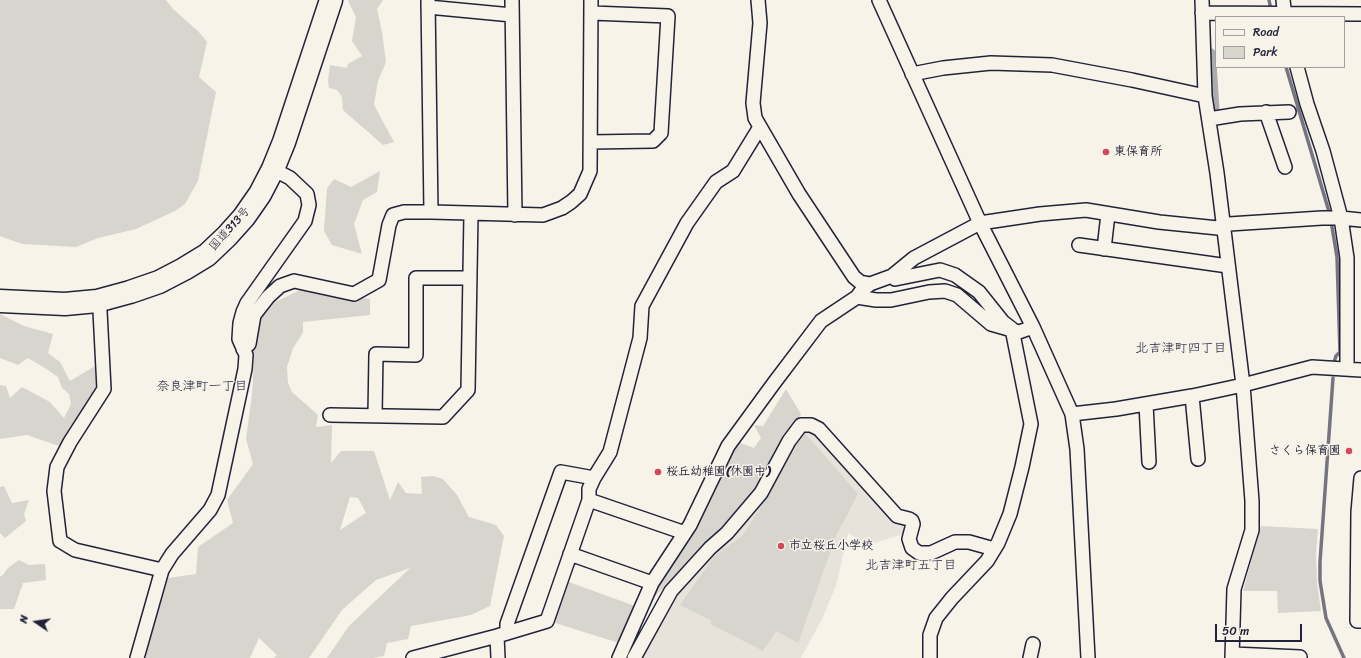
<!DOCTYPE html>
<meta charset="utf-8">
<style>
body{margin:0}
#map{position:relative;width:1361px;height:658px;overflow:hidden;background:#f7f3e8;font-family:Sriracha,sans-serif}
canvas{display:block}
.legend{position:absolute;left:1215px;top:16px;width:130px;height:52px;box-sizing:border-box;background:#f7f3e8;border:1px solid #a29fa3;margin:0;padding:5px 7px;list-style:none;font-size:12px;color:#22223b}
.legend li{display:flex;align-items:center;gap:8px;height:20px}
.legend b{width:20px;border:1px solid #a29fa3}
.north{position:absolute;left:16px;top:602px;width:40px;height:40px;-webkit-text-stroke:3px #f7f3e8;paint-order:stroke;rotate:283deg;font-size:11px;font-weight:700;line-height:16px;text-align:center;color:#22223b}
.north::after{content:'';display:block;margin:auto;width:14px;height:18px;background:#22223b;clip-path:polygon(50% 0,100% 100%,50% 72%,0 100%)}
.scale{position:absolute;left:1215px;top:624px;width:87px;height:18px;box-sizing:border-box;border:2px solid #22223b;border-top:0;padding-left:5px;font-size:12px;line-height:14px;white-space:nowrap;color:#22223b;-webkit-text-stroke:3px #f7f3e8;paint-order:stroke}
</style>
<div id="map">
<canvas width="1361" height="658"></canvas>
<ul class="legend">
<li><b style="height:5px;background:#f7f3e8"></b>Road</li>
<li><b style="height:11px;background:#d8d5cf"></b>Park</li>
</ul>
<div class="north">N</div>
<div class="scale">50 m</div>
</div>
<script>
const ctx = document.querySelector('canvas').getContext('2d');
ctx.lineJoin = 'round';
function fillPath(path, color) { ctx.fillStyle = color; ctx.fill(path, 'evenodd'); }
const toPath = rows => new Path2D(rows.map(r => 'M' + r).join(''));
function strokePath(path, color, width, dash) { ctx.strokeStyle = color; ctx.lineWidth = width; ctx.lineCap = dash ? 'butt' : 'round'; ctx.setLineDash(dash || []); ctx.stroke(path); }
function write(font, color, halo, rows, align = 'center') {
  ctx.font = font + ' Sriracha,"Klee One",sans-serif'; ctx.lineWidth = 3; ctx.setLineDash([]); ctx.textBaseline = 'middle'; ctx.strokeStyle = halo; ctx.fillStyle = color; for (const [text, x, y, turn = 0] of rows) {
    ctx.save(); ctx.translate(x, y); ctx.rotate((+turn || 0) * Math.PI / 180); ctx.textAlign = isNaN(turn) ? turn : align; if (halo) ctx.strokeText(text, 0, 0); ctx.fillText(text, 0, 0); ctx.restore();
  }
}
fillPath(toPath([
 [808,428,908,522,907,533,874,543,861,541,848,533,836,586,823,617,801,658,641,658,683,586,798,433]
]), '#e7e3db');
fillPath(toPath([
 [0,0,166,0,173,9,198,31,207,42,199,77,216,92,198,181,185,204,175,211,136,229,98,238,76,247,22,244,0,236],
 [349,0,383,0,377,9,382,32,386,62,378,81,374,105,394,142,383,145,343,110,342,97,337,90,329,88,328,81,330,65,347,68,348,64,362,56,352,41,356,17,348,1],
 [380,171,377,192,363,200,354,224,362,254,332,245,324,231,327,188,334,179,351,187],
 [302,289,370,299,370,315,303,322,303,333,293,348,287,367,288,383,292,392,318,415,316,427,332,425,331,463,341,451,374,451,390,500,398,482,406,493,422,494,421,477,433,476,443,479,457,495,469,517,496,525,504,536,490,606,471,615,411,626,408,639,387,643,384,656,372,658,327,658,349,626,410,568,376,580,342,610,309,658,274,658,277,655,259,638,250,658,144,658,168,578,196,574,198,547,233,523,227,500,253,464,246,439,252,394,254,359,252,341,260,316,269,305],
 [350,497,358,498,366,513,340,530],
 [0,314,24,326,53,334,48,353,60,362,70,381,95,366,97,391,59,446,27,435,0,439,0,385,6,386,10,398,22,387,50,402,64,418,71,404,69,394,62,388,58,377,45,368,28,358,18,365,0,358],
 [786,389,801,414,759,489,710,544,706,543,645,607,657,582,696,528,738,442,754,448,761,438,754,425,763,426],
 [804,432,858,494,836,536,798,643,776,631,763,651,710,624,712,621,680,605,715,555,742,536,768,496],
 [4,486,12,503,29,500,24,514,26,521,5,538,0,533,0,487],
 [1261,526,1318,529,1316,554,1317,583,1321,611,1278,613,1277,591,1243,591],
 [19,560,29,565,45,564,46,580,23,583,14,609,0,609,0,576,2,576,8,568],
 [566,581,635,606,619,643,552,622]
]), '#d8d5cf');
strokePath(toPath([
 [1269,0,1271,10],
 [1286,67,1330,215],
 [1331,221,1337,257,1340,352,1336,356,1334,362],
 [1333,378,1320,562,1320,581,1326,618,1344,658]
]), '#76747f', 3.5);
strokePath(toPath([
 [1210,54,1214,118]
]), '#aeabad', 12);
const minor = toPath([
 [428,0,431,212],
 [512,0,515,215],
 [758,0,760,23,753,103,755,118,799,194,854,277,860,282,870,284],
 [879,0,980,223,1033,327,1072,414,1077,449,1088,658],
 [1202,0,1205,96,1217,173,1243,385,1252,501,1252,530,1234,589,1232,658],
 [1283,0,1285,17],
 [428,7,512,15],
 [1202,13,1361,14],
 [1297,67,1307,104,1323,151,1341,218,1347,258,1347,369],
 [912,74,943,68,991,63,1052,65,1132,80,1205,96],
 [1266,112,1285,167],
 [1209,119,1240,114,1289,112],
 [591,142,653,141,661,133,668,16,592,13],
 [1079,245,1228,266],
 [1104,249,1108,214],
 [892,276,895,279,940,270,955,275,979,292,1003,322,1012,329,1031,424,1022,467,1010,514,998,543,987,561,952,598,936,618,930,635,930,658],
 [857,297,876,300,891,300,929,292,945,291,957,295,991,324,1019,332,1033,327],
 [97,301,100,311,104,389,70,442,57,467,54,491,60,541,75,550,162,570],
 [243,349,249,344,254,315,268,297,280,286,294,281,354,294,379,280,389,225,393,215,404,212,431,212,543,215,562,208,571,202,580,194,590,171,591,0],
 [1192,396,1198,459],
 [1146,404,1149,462],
 [1072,414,1116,409,1192,396,1243,385,1312,367,1361,370],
 [330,415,443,417,468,390,471,214],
 [375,415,376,354,416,355,416,278,470,278],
 [1361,478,1358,512,1357,621,1361,621],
 [589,500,589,489,594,478],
 [570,554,652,583],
 [507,633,507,624,561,472,594,478,610,452,640,338,642,306,687,223,716,182,733,171,760,127],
 [497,636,498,658],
 [1233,654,1300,657,1300,658],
 [137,658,162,570,172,554,210,510,218,495,245,369,246,355,239,339,240,323,243,312,247,303,305,221,309,205,307,194,290,178,273,169],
 [413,658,497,636,547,621,589,500,685,533],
 [619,658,652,583,690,525,728,446,774,383,821,321,857,297,862,290,870,284,892,276,914,258,980,223,1040,214,1086,210,1159,222,1218,228,1223,225,1229,224,1322,218,1341,218,1361,220],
 [634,658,671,591,710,548,727,533,761,493,789,441,801,425,811,425,819,429,897,516,909,519,912,521,913,524,909,539,912,548,919,553,931,553,955,542,969,542,994,549],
 [1030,658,1033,644]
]);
const trunk = toPath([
 [0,301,65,304,97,301,130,292,159,282,184,269,207,255,227,236,244,217,260,194,273,169,284,142,331,0]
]);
strokePath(minor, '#22223b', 16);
strokePath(trunk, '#22223b', 25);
strokePath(minor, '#f7f3e8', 13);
strokePath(trunk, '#f7f3e8', 22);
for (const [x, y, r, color] of [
 [1106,152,4,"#d1495b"],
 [1349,451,4,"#d1495b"],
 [658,472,4,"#d1495b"],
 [781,546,4,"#d1495b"]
]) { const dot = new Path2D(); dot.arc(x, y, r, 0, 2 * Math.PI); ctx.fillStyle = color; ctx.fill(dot); strokePath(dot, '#f7f3e8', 1.5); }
write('bold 12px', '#22223b', '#f7f3e8', [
 ["東保育所",1114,152],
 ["さくら保育園",1341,451,"right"],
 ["桜丘幼稚園(休園中)",666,472],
 ["市立桜丘小学校",789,546]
], 'left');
write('12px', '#22223b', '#f7f3e8', [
 ["国道313号",230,229,-48]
]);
write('13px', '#22223b', '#f7f3e8', [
 ["北吉津町四丁目",1181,349],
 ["奈良津町一丁目",202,387],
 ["北吉津町五丁目",911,566]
]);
</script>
